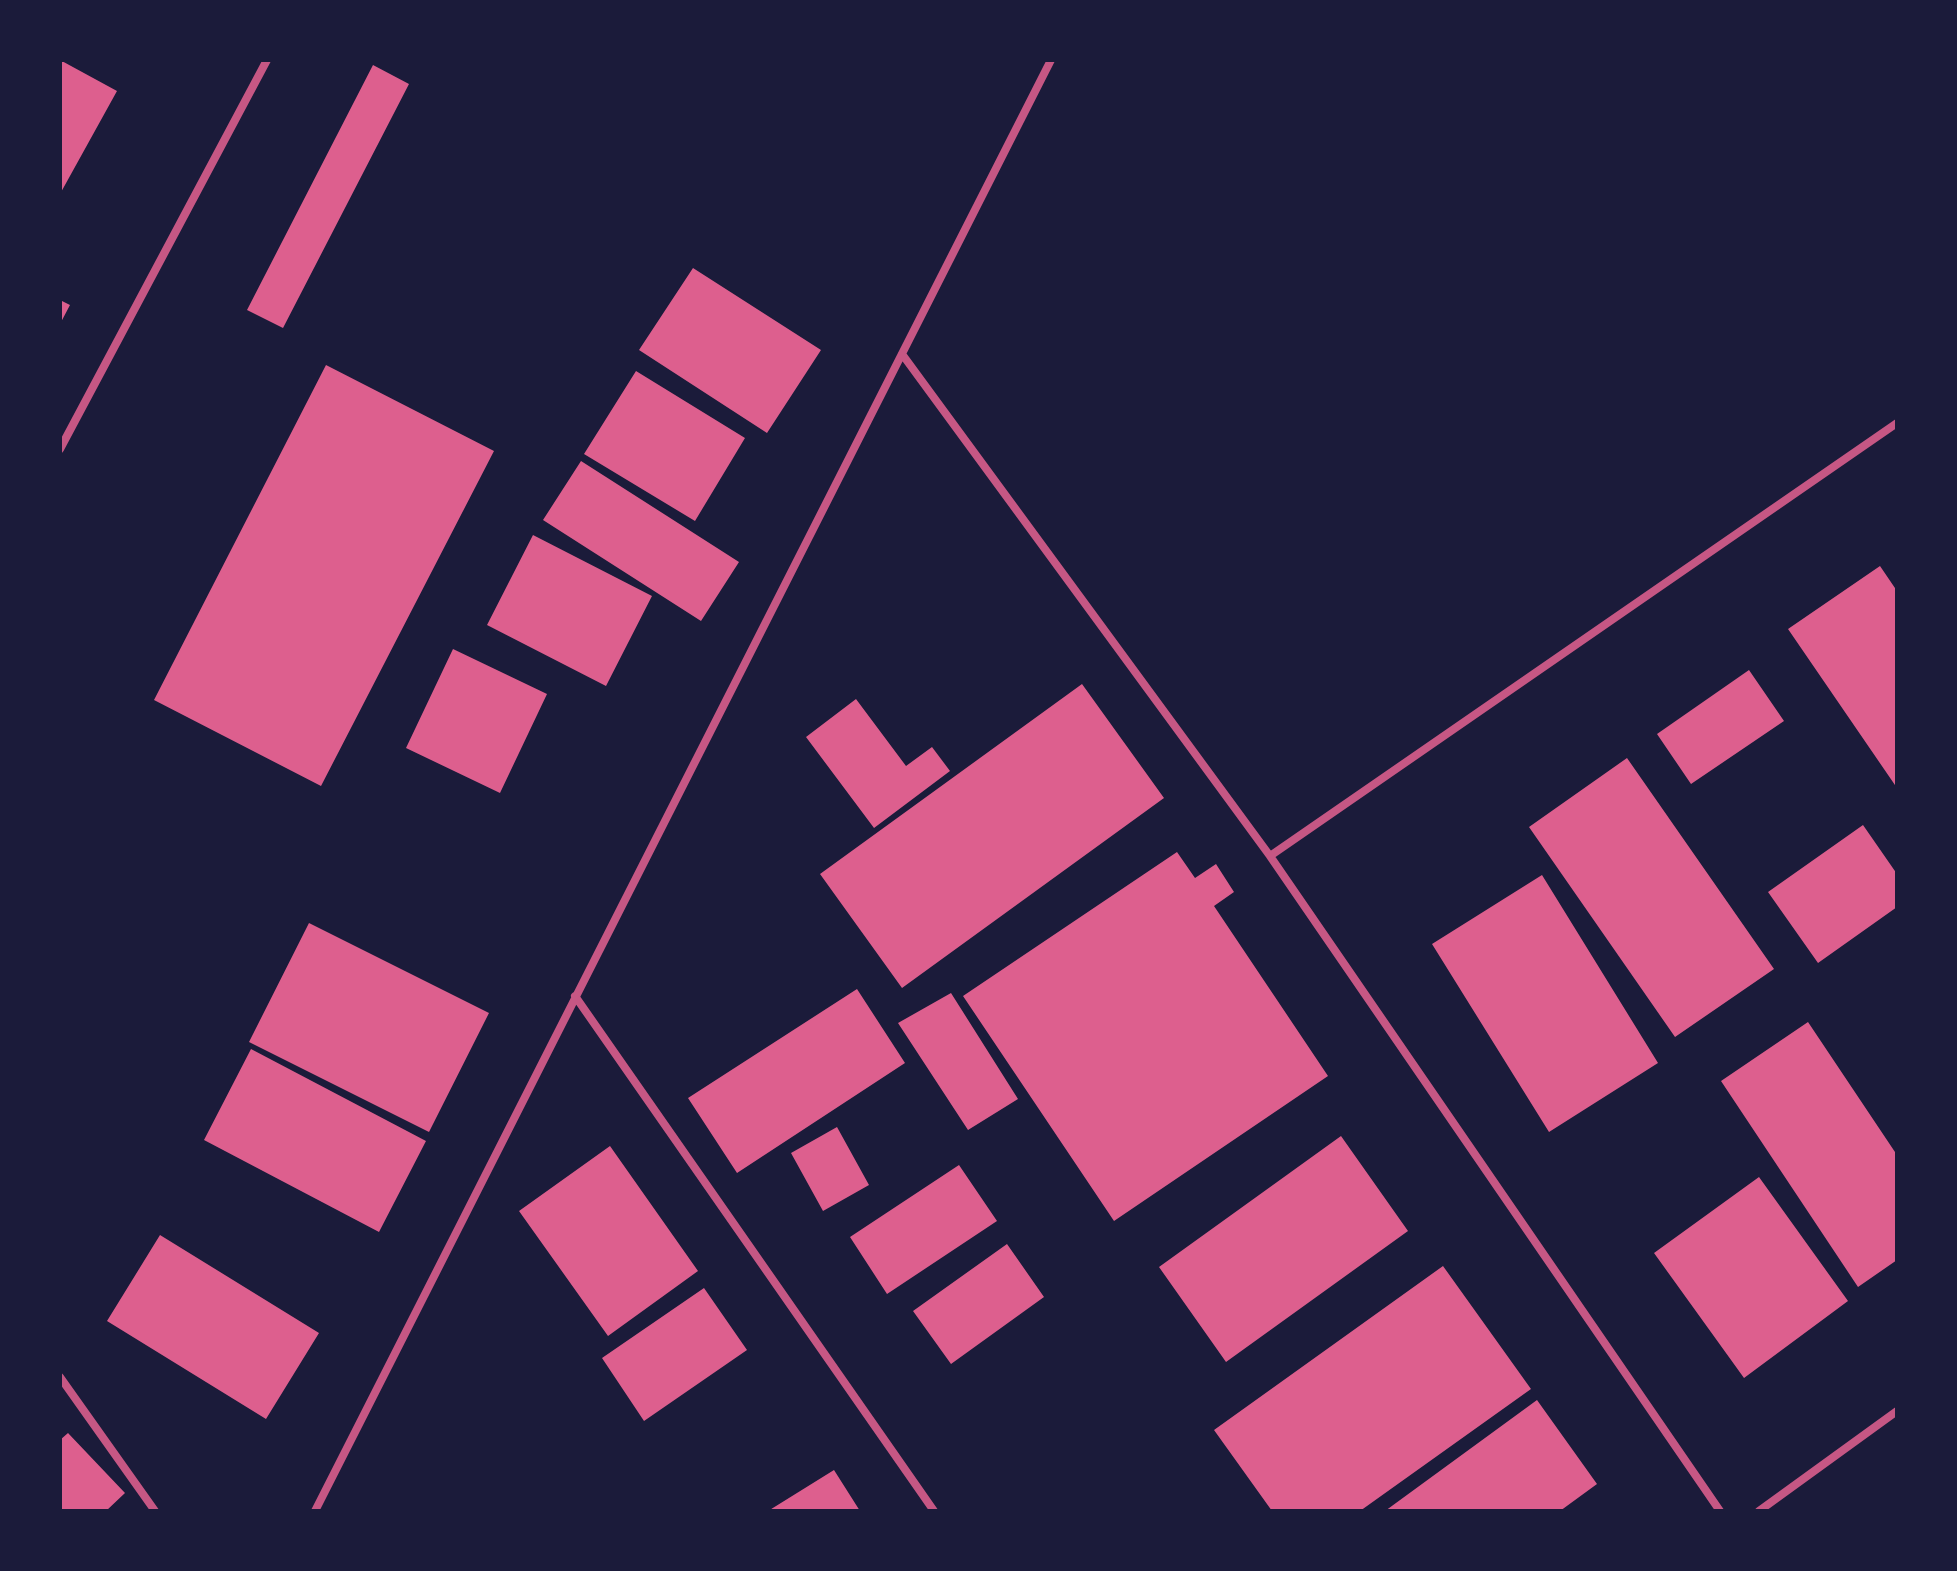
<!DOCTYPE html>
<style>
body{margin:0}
#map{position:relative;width:1957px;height:1571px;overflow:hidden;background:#1b1b3a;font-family:"Crimson Pro",serif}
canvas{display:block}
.frame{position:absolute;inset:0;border:62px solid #1b1b3a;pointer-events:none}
</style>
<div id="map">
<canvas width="1957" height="1571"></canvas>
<div class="frame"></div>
</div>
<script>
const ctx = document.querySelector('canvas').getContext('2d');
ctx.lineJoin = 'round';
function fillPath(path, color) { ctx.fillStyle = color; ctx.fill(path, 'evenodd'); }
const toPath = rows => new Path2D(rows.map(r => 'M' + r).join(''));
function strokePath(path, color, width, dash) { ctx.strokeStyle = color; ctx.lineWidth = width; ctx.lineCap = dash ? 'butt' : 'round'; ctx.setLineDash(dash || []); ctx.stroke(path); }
fillPath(toPath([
 [60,60,117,91,60,194],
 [373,65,409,84,283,328,247,310],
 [693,268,821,350,767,433,639,350],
 [60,300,70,305,60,324],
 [326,365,494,451,321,786,154,700],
 [636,371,745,438,695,521,584,454],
 [581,461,739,562,701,621,543,520],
 [533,535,652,596,606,686,487,625],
 [1880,566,1897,591,1897,788,1788,629],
 [453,649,547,694,500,793,406,748],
 [1749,670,1784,721,1691,784,1657,734],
 [1082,684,1164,798,902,988,820,874],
 [856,699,906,766,932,747,950,771,874,828,806,737],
 [1627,758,1774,969,1675,1037,1529,827],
 [1863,825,1897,874,1897,907,1818,963,1768,892],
 [1177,852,1195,878,1216,864,1234,892,1214,906,1328,1076,1114,1221,963,996],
 [1542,875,1658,1063,1549,1132,1432,944],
 [309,923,489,1013,429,1132,249,1042],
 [857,989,905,1063,737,1173,688,1098],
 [951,993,1018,1099,968,1130,898,1023],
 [1808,1022,1897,1155,1897,1260,1858,1287,1721,1081],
 [251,1049,426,1141,379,1232,204,1140],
 [837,1127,869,1185,823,1211,791,1153],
 [1341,1136,1408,1231,1226,1362,1159,1267],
 [610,1146,698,1271,608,1336,519,1211],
 [959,1165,997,1221,887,1294,850,1237],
 [1759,1177,1848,1301,1744,1378,1654,1253],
 [160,1235,319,1333,266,1419,107,1321],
 [1007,1244,1044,1297,951,1364,913,1311],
 [1443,1266,1531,1389,1360,1511,1272,1511,1214,1430],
 [704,1288,747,1350,644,1421,602,1358],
 [1537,1400,1597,1484,1560,1511,1385,1511],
 [68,1433,125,1493,106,1511,60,1511,60,1440],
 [834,1470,860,1511,768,1511]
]), '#dd5f8e');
strokePath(toPath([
 [902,354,1270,856],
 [60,449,267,60],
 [575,996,934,1511],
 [60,1377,155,1511],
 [315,1511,1051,60],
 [1720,1511,1270,856,1897,423],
 [1759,1511,1897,1411]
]), '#c65784', 8);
</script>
